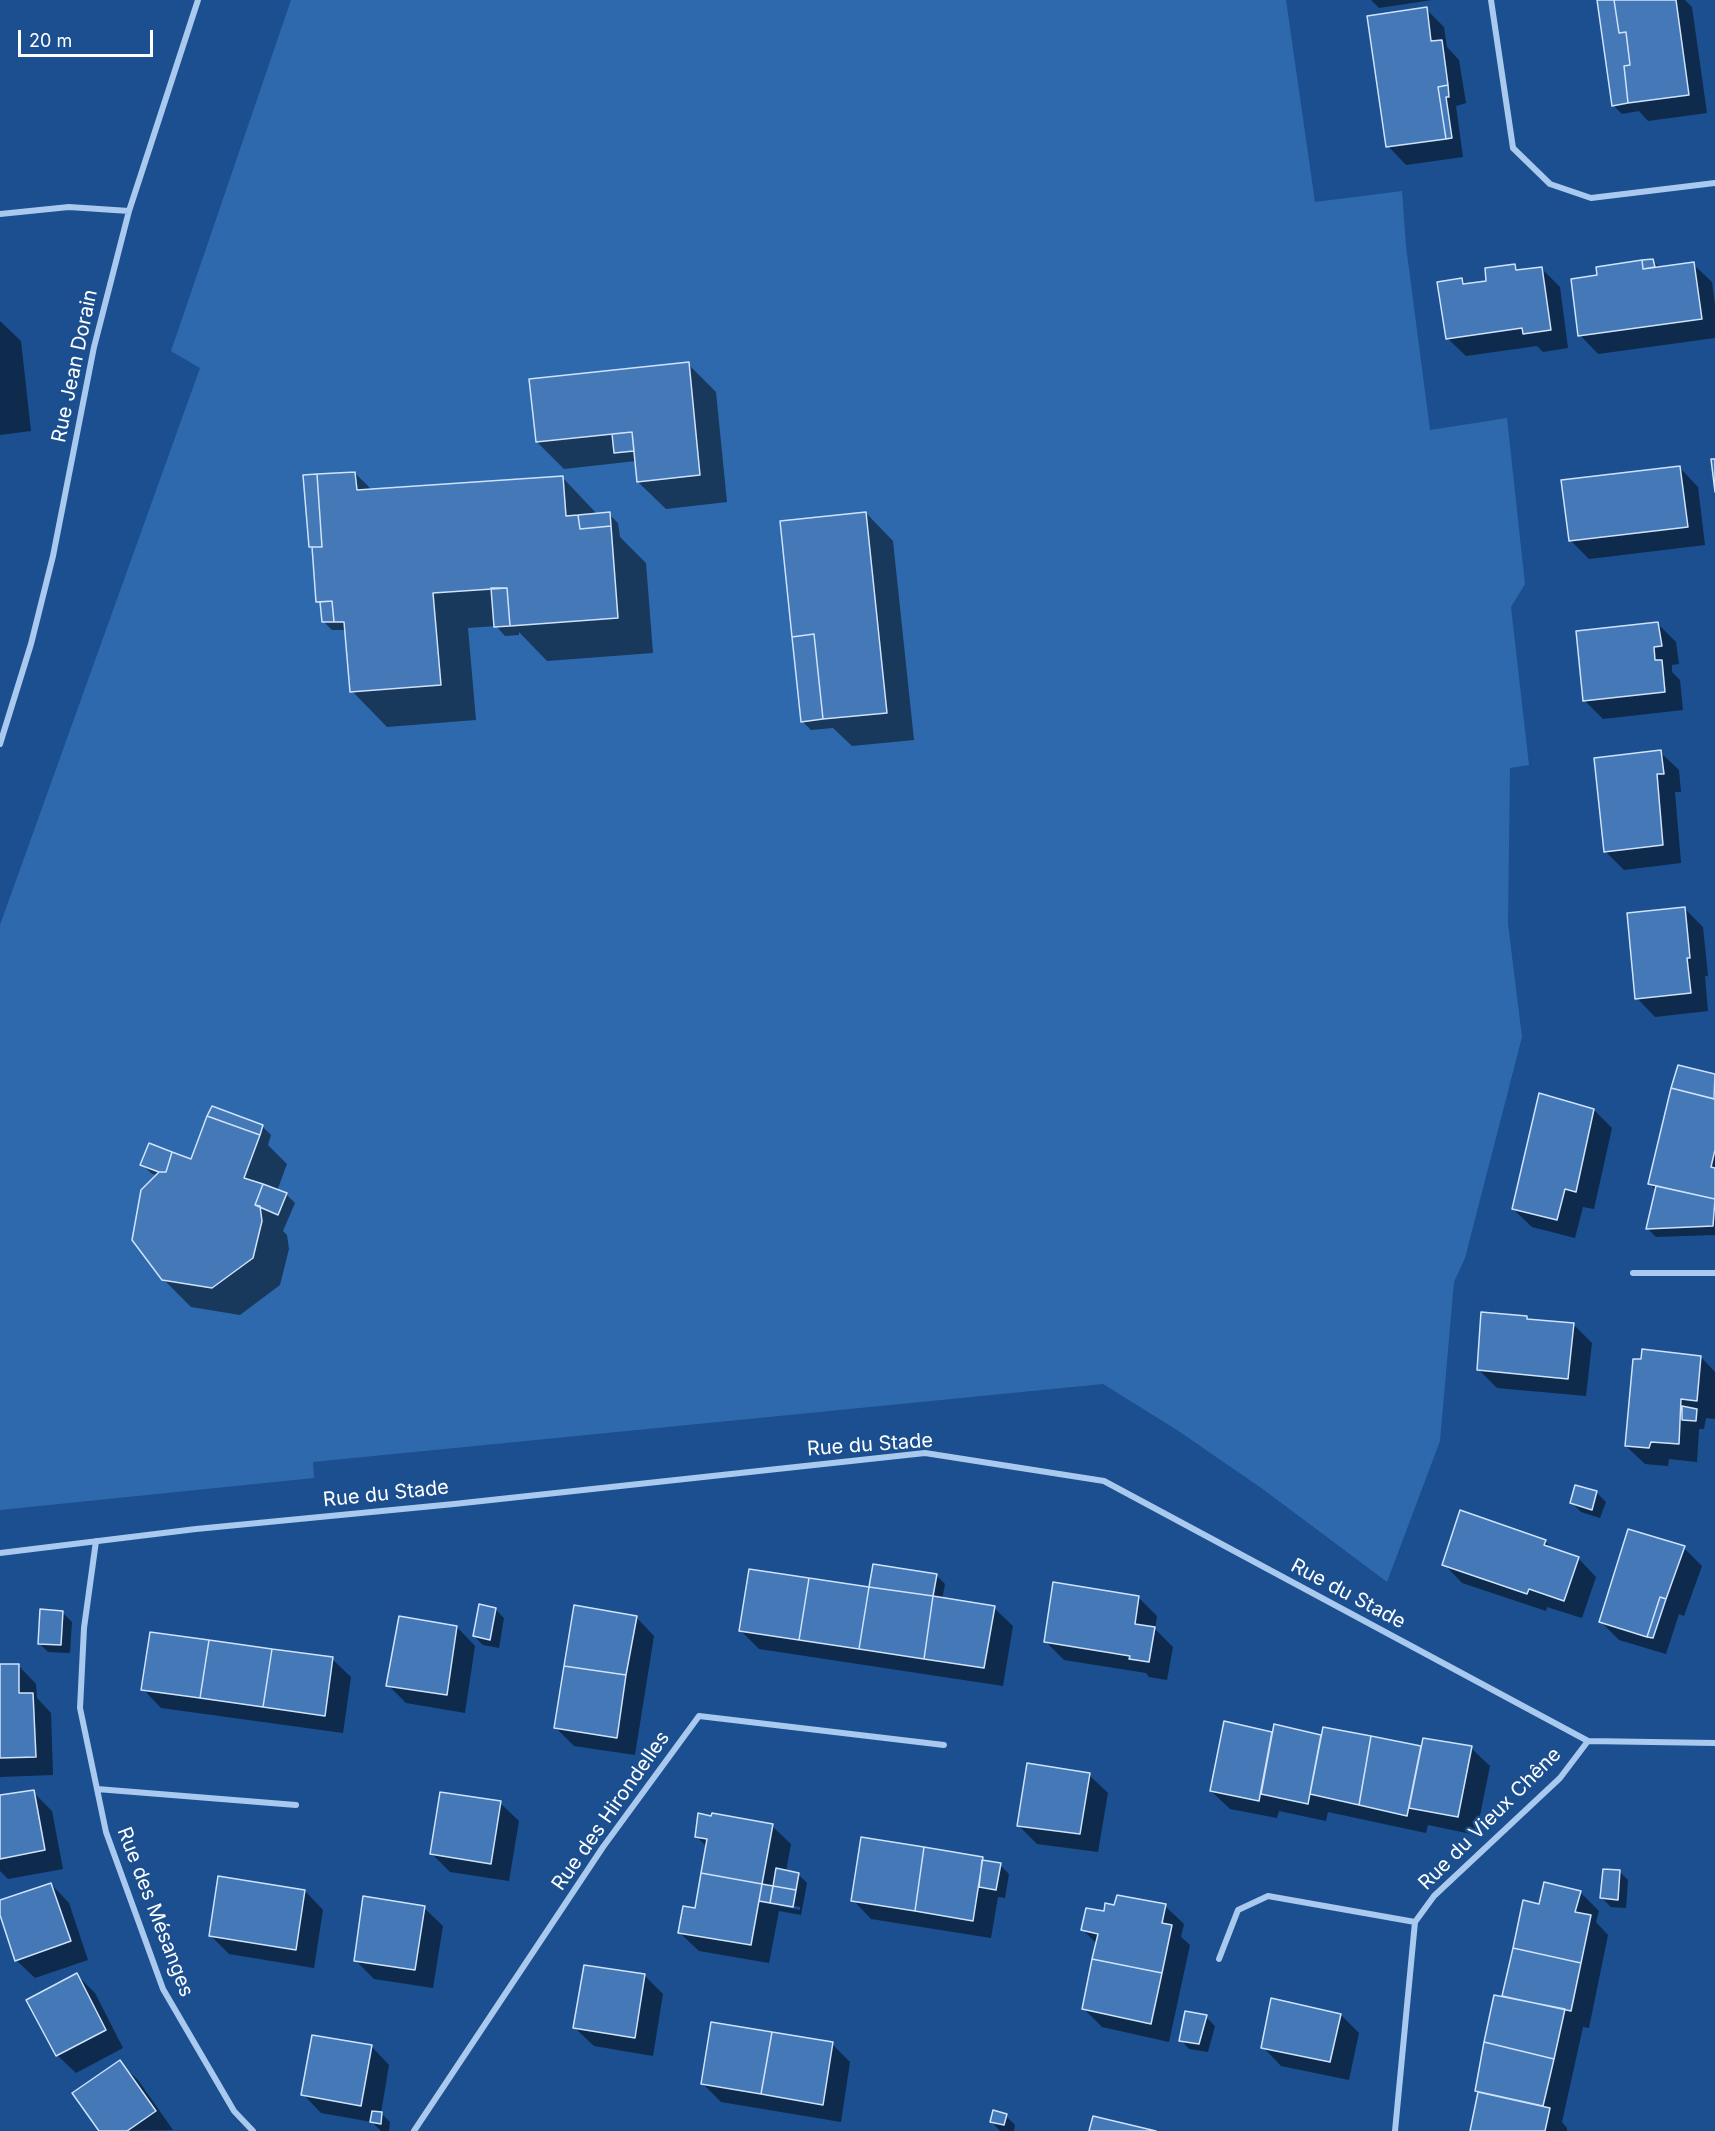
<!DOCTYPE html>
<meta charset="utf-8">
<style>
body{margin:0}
#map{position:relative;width:1715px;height:2131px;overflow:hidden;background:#1b4f8f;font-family:Inter,sans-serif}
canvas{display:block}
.scale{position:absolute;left:18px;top:30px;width:135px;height:27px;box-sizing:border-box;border:3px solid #fff;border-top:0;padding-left:8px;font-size:18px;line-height:21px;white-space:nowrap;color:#fff;-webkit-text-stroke:4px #1b4f8f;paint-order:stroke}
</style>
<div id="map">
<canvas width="1715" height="2131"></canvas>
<div class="scale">20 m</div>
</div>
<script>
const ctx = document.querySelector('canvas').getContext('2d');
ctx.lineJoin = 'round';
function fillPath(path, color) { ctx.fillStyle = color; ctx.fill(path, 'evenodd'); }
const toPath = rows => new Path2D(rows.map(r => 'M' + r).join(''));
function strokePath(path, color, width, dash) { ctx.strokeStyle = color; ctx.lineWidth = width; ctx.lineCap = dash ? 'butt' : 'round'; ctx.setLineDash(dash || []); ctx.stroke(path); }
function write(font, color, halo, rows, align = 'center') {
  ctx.font = font + ' Inter,sans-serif'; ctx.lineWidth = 4.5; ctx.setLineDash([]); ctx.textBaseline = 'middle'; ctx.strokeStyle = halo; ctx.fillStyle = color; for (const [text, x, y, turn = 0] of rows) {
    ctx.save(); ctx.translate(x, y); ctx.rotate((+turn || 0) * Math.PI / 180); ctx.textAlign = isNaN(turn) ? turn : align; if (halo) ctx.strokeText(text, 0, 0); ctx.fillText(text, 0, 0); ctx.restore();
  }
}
fillPath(toPath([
 [291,0,1286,0,1315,202,1402,191,1406,246,1430,430,1507,418,1525,584,1511,607,1529,765,1510,768,1508,924,1522,1037,1465,1258,1454,1282,1440,1441,1387,1582,1264,1490,1177,1430,1103,1384,313,1462,314,1478,0,1510,0,925,200,368,171,351]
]), '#2e69ad');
fillPath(toPath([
 [1371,0,1432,0,1379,8],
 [1599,0,1685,0,1692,7,1707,113,1648,121,1639,111,1622,114,1613,105],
 [1426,9,1444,27,1447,47,1459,60,1466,103,1456,106,1463,157,1406,165,1388,146],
 [1653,261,1660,268,1693,264,1712,282,1715,305,1715,338,1598,354,1580,335,1599,277],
 [1514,265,1520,271,1541,268,1560,287,1568,348,1543,352,1537,346,1466,356,1447,338,1462,280,1467,285,1488,283],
 [0,321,21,341,31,431,0,435],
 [688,364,716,392,727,502,666,509,638,482,636,461,564,469,537,442],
 [1680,468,1698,487,1705,545,1589,559,1571,541],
 [355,473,372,490,562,477,598,515,609,514,618,523,620,537,646,563,653,653,547,661,519,632,519,635,505,636,496,626,468,628,476,720,387,727,352,691,345,630,332,630,323,621,322,605,317,601,314,551,310,547],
 [866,513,893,541,914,740,852,746,833,728,811,730,802,721],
 [1658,624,1676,642,1679,664,1672,665,1672,672,1680,680,1683,710,1603,719,1585,701],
 [1660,752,1679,770,1681,792,1675,792,1681,863,1624,870,1605,851],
 [1685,909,1703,927,1708,976,1705,976,1708,1011,1655,1017,1637,998],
 [1679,1066,1715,1076,1715,1235,1656,1237,1647,1228,1657,1191,1650,1184],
 [1594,1110,1612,1128,1594,1209,1583,1207,1575,1238,1532,1227,1513,1209],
 [262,1126,271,1135,268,1145,287,1164,277,1191,286,1194,295,1203,283,1231,287,1235,289,1249,280,1285,240,1315,191,1307,163,1279,157,1176,151,1173,142,1165,192,1161],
 [1526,1317,1529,1321,1574,1325,1592,1343,1586,1396,1497,1388,1479,1370],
 [1701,1357,1715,1372,1715,1419,1706,1418,1704,1429,1699,1429,1697,1462,1669,1459,1668,1466,1645,1464,1626,1446],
 [1576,1487,1597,1493,1606,1502,1600,1518,1581,1512,1572,1503],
 [1545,1541,1553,1550,1578,1558,1596,1577,1582,1618,1547,1607,1546,1611,1462,1583,1444,1564],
 [1684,1548,1702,1566,1684,1616,1679,1614,1666,1654,1619,1640,1600,1621],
 [936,1575,945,1584,942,1600,994,1608,1013,1626,1003,1686,759,1649,740,1630,871,1589],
 [1138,1597,1157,1616,1155,1629,1173,1647,1167,1680,1149,1677,1146,1673,1064,1660,1046,1642],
 [495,1609,504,1618,499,1648,483,1645,474,1636],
 [63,1613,72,1622,70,1653,48,1652,39,1643],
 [636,1617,654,1636,635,1755,574,1746,555,1727],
 [457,1627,475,1646,465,1713,406,1703,388,1685],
 [332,1659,351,1677,343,1733,161,1708,143,1689],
 [18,1665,36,1684,37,1698,51,1713,53,1775,0,1777,0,1666],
 [1225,1723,1274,1734,1275,1726,1322,1736,1324,1729,1423,1748,1471,1748,1490,1766,1476,1835,1428,1825,1426,1833,1328,1812,1326,1821,1279,1811,1277,1818,1230,1809,1211,1791],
 [1089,1775,1108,1793,1098,1852,1037,1844,1019,1826],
 [33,1792,52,1811,63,1869,8,1879,0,1871,0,1796],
 [500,1803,519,1821,509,1881,450,1872,431,1853],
 [772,1826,791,1844,786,1872,798,1874,807,1883,801,1915,779,1911,769,1963,699,1951,680,1933,696,1910,707,1847,696,1836],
 [780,1903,800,1907,800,1910,780,1906],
 [982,1858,986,1862,1000,1865,1009,1874,1005,1898,998,1897,991,1938,871,1919,853,1900],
 [1619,1871,1628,1880,1626,1908,1611,1907,1602,1898],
 [51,1884,69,1903,88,1960,35,1978,16,1960,0,1910,0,1901],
 [305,1891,323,1910,314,1968,229,1954,210,1935],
 [1580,1892,1599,1911,1596,1922,1608,1935,1589,2028,1583,2027,1562,2122,1567,2128,1567,2131,1472,2131,1480,2094,1476,2090,1503,1998,1524,1902,1540,1906],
 [1165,1906,1184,1924,1181,1937,1190,1945,1169,2042,1102,2027,1084,2009,1097,1944,1083,1930,1115,1907],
 [424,1908,443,1926,433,1988,374,1979,355,1960],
 [77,1975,95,1993,123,2048,76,2073,57,2055],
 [645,1976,663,1994,653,2056,594,2046,575,2028],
 [1341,2015,1359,2033,1349,2080,1281,2066,1263,2047],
 [1206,2017,1215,2026,1208,2052,1189,2049,1181,2040],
 [832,2044,850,2062,841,2122,721,2102,702,2083],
 [371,2046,389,2065,381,2113,390,2122,389,2131,381,2131,372,2122,321,2113,303,2094],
 [119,2062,138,2080,173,2130,101,2131],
 [1006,2116,1015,2125,1014,2131,1000,2131,992,2122]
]), '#0007');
const building = toPath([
 [1597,0,1614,0,1619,33,1626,32,1630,65,1624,66,1628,103,1612,106,1597,0],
 [1614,0,1676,0,1689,95,1628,103,1624,66,1630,65,1626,32,1619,33,1614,0],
 [1427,7,1431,41,1442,40,1448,85,1438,87,1446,139,1386,147,1367,16,1427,7],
 [1448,85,1449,97,1446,97,1452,138,1446,139,1438,87,1448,85],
 [1653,259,1655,267,1643,269,1642,260,1653,259],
 [1642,260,1643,269,1694,262,1702,319,1578,336,1571,279,1597,275,1596,267,1642,260],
 [1515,264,1516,270,1542,267,1551,330,1523,334,1522,328,1446,339,1437,282,1462,278,1463,284,1486,281,1485,268,1515,264],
 [689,362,700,475,637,482,632,432,536,442,529,379,689,362],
 [632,432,634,451,614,453,612,434,632,432],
 [1711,459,1715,459,1715,492,1711,459],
 [1680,466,1688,527,1569,541,1561,480,1680,466],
 [355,472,357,490,563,476,566,516,578,515,580,529,611,526,618,618,510,626,507,588,433,593,441,685,350,692,344,622,334,622,332,601,316,602,312,547,322,547,317,474,355,472],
 [317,474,322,547,309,547,303,475,317,474],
 [610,512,611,526,580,529,578,515,610,512],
 [866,512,887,713,823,719,814,634,792,637,780,521,866,512],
 [491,588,507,588,510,626,494,627,491,588],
 [332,601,334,622,322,622,320,602,332,601],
 [1658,622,1662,646,1654,647,1655,660,1662,660,1665,692,1583,701,1576,631,1658,622],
 [814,634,823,719,801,722,792,637,814,634],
 [1661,750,1664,774,1657,774,1663,845,1604,852,1594,758,1661,750],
 [1685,907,1690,958,1687,958,1691,993,1635,999,1627,913,1685,907],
 [1678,1065,1715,1074,1714,1099,1671,1088,1678,1065],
 [1671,1088,1715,1099,1715,1150,1711,1167,1715,1168,1715,1199,1648,1184,1671,1088],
 [1539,1093,1594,1109,1576,1192,1565,1189,1557,1220,1512,1209,1539,1093],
 [212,1106,263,1125,260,1135,207,1116,212,1106],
 [207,1116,260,1135,244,1178,263,1184,255,1205,260,1206,262,1221,253,1258,212,1288,162,1280,132,1240,141,1190,159,1172,166,1172,172,1152,191,1159,207,1116],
 [149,1143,172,1152,166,1172,159,1172,140,1165,149,1143],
 [263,1184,287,1193,278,1215,255,1205,263,1184],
 [1656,1186,1715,1199,1713,1226,1646,1229,1656,1186],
 [1481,1312,1527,1316,1527,1319,1574,1323,1568,1379,1477,1370,1481,1312],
 [1642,1349,1701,1356,1697,1401,1681,1399,1679,1444,1651,1442,1649,1448,1625,1446,1633,1359,1641,1359,1642,1349],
 [1682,1406,1697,1409,1696,1421,1682,1420,1682,1406],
 [1575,1485,1597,1491,1592,1510,1570,1503,1575,1485],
 [1460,1510,1546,1540,1544,1545,1579,1557,1564,1601,1529,1589,1527,1594,1442,1565,1460,1510],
 [1628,1529,1685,1546,1666,1599,1660,1597,1647,1637,1599,1622,1628,1529],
 [873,1564,937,1574,933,1596,869,1587,873,1564],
 [749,1569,809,1578,799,1640,739,1631,749,1569],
 [809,1578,869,1587,859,1649,799,1640,809,1578],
 [1053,1582,1139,1596,1135,1624,1155,1627,1149,1662,1129,1659,1130,1656,1044,1642,1053,1582],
 [869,1587,933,1596,924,1659,859,1649,869,1587],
 [933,1596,995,1606,984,1668,924,1659,933,1596],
 [1660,1597,1666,1599,1653,1638,1647,1637,1660,1597],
 [479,1604,496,1608,490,1640,473,1636,479,1604],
 [574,1605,637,1616,626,1675,564,1666,574,1605],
 [40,1609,63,1611,61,1645,38,1644,40,1609],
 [399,1616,457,1626,447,1695,386,1686,399,1616],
 [150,1632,209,1640,200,1698,141,1690,150,1632],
 [209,1640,272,1649,263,1707,200,1698,209,1640],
 [272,1649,333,1657,325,1716,263,1707,272,1649],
 [0,1664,19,1664,19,1693,33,1693,36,1757,0,1758,0,1664],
 [564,1666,626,1675,617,1738,554,1728,564,1666],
 [1224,1721,1272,1732,1259,1801,1210,1791,1224,1721],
 [1274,1724,1321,1735,1308,1804,1261,1794,1274,1724],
 [1323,1727,1371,1736,1359,1805,1310,1794,1323,1727],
 [1371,1736,1421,1746,1407,1816,1359,1805,1371,1736],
 [1423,1738,1472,1746,1458,1817,1409,1808,1423,1738],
 [1027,1763,1090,1773,1080,1834,1017,1826,1027,1763],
 [34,1790,45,1850,0,1859,0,1795,34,1790],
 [440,1792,501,1801,491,1864,430,1854,440,1792],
 [698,1813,711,1816,712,1813,773,1824,762,1884,701,1873,707,1839,695,1837,698,1813],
 [861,1837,924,1847,915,1911,851,1901,861,1837],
 [924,1847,983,1857,973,1921,915,1911,924,1847],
 [982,1860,1001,1863,996,1890,979,1887,982,1860],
 [776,1868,799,1873,796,1890,773,1886,776,1868],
 [1603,1869,1620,1870,1618,1900,1600,1898,1603,1869],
 [701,1873,762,1884,751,1945,678,1933,683,1906,695,1908,701,1873],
 [218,1876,305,1890,296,1950,209,1936,218,1876],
 [1544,1882,1581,1891,1575,1912,1591,1915,1581,1963,1513,1948,1523,1900,1539,1904,1544,1882],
 [51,1883,71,1941,15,1961,0,1915,0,1900,51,1883],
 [762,1884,773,1886,770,1903,759,1901,762,1884],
 [773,1886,796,1890,793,1907,770,1903,773,1886],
 [1117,1895,1166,1904,1162,1923,1172,1925,1162,1973,1092,1959,1098,1934,1081,1930,1086,1908,1104,1911,1105,1903,1114,1905,1117,1895],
 [363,1896,425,1906,415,1970,354,1961,363,1896],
 [1513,1948,1581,1963,1571,2011,1502,1996,1513,1948],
 [1092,1959,1162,1973,1151,2024,1082,2009,1092,1959],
 [584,1965,645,1974,635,2038,573,2028,584,1965],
 [77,1973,106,2030,56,2056,26,2000,77,1973],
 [1494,1995,1565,2009,1554,2059,1484,2042,1494,1995],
 [1271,1998,1341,2014,1330,2062,1261,2048,1271,1998],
 [1185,2011,1207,2015,1199,2044,1179,2041,1185,2011],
 [711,2022,772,2032,761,2094,701,2084,711,2022],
 [772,2032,833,2042,823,2105,761,2094,772,2032],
 [312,2035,372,2045,361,2106,301,2095,312,2035],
 [1484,2042,1554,2059,1543,2106,1475,2091,1484,2042],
 [120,2060,156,2111,127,2131,99,2131,72,2093,120,2060],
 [1478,2092,1550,2108,1545,2131,1470,2131,1478,2092],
 [993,2110,1007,2114,1004,2125,990,2122,993,2110],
 [372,2111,382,2112,381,2124,370,2122,372,2111],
 [1093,2116,1156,2131,1089,2131,1093,2116]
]);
fillPath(building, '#4478b7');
strokePath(building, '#cfe3fa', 1.5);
strokePath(toPath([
 [1491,0,1513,148,1550,184,1591,198,1715,183],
 [0,214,69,207,129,211],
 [0,744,31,644,53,556,94,347,129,211,198,0],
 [1633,1273,1715,1273],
 [96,1541,84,1628,80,1708,106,1832,163,1989,234,2111,253,2131],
 [0,1553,196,1529,454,1504,925,1453,1104,1481,1588,1741,1715,1743],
 [97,1789,296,1805],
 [1219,1959,1238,1910,1268,1896,1415,1922],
 [414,2131,603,1847,699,1716,944,1745],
 [1395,2131,1415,1922,1434,1896,1560,1778,1588,1741]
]), '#a9c9ee', 6);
write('20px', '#fff', '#1b4f8f', [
 ["Rue Jean Dorain",75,366,-78],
 ["Rue du Stade",870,1445,-4],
 ["Rue du Stade",386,1494,-6],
 ["Rue du Stade",1348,1594,28],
 ["Rue des Hirondelles",611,1811,-55],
 ["Rue du Vieux Chêne",1490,1819,-45],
 ["Rue des Mésanges",155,1912,69]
]);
</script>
